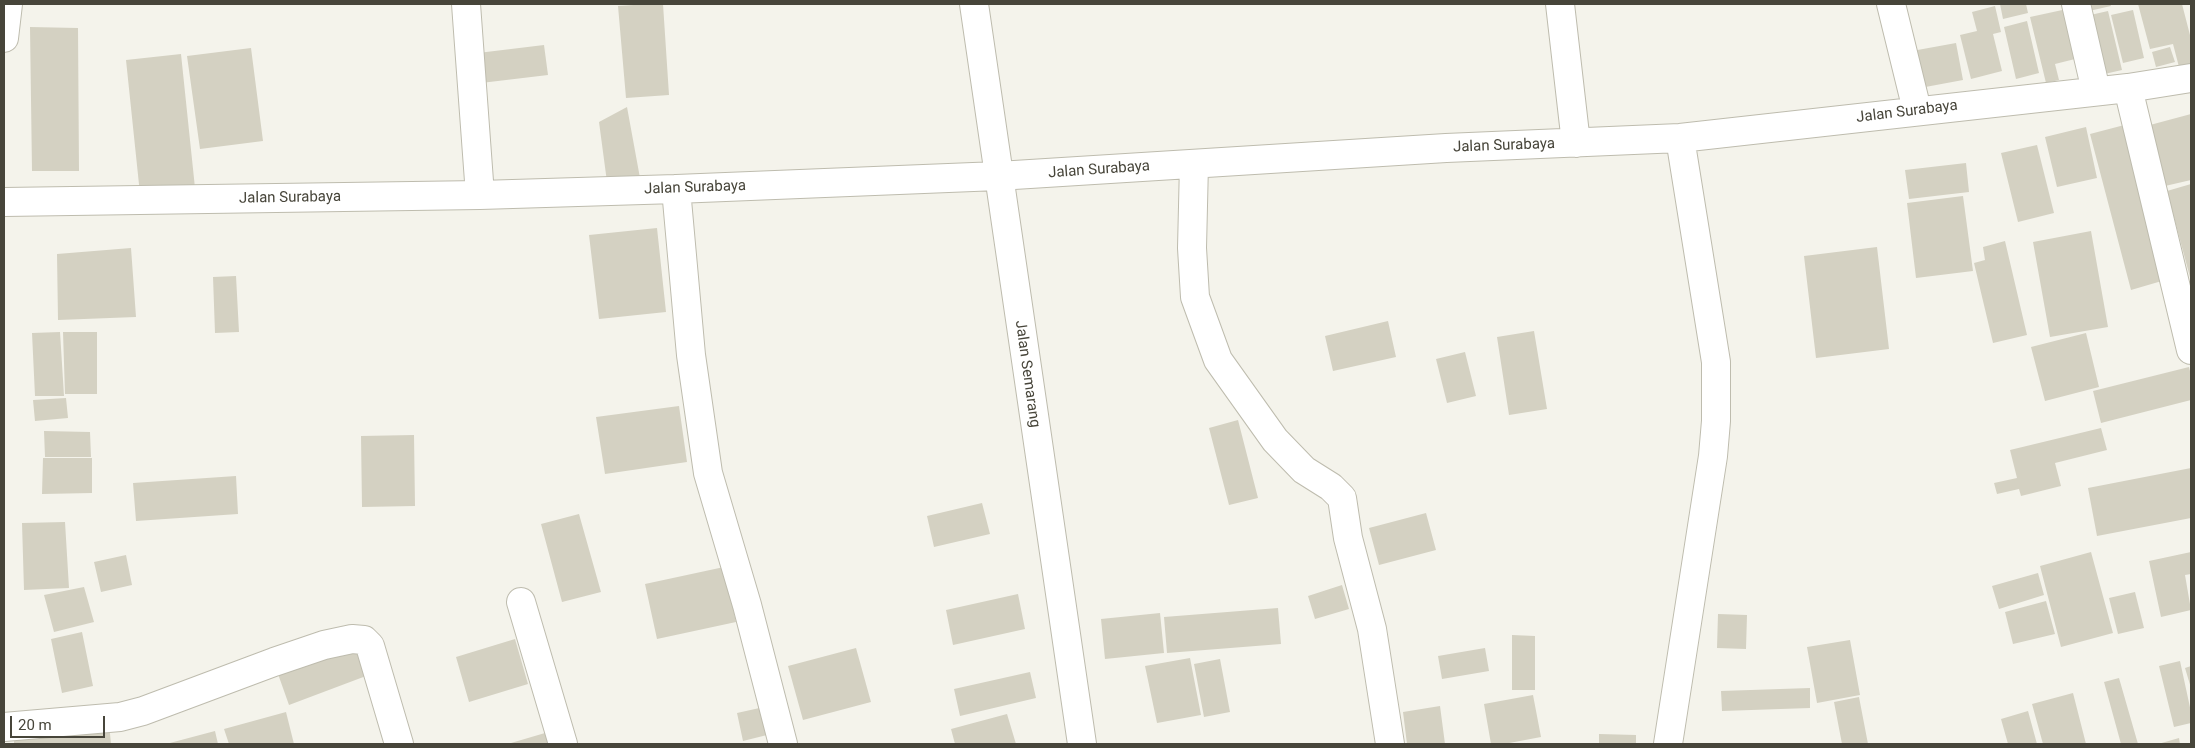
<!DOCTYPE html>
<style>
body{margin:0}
#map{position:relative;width:2195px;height:748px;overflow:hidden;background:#f4f3eb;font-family:Roboto,sans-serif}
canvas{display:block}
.frame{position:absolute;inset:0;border:5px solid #47453a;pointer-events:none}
.scale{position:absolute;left:10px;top:716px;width:95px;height:22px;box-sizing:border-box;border:2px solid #47453a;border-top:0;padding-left:6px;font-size:15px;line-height:18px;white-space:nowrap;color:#47453a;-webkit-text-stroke:4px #fff;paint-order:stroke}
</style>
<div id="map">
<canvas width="2195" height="748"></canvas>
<div class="frame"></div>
<div class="scale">20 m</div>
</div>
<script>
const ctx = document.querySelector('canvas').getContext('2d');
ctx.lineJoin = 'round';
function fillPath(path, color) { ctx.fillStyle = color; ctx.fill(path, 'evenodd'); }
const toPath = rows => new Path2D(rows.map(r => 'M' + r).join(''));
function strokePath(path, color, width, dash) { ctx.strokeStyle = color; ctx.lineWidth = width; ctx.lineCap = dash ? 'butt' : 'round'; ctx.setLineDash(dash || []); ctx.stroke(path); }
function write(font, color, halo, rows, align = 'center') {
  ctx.font = font + ' Roboto,sans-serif'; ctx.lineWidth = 4.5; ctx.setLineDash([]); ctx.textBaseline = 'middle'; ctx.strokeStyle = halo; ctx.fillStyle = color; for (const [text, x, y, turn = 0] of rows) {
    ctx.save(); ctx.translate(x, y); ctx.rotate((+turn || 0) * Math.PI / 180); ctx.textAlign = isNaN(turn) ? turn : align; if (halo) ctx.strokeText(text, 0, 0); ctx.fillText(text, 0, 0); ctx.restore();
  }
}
fillPath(toPath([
 [649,4,663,4,669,95,626,98,618,6],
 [2000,4,2026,4,2028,13,2003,19],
 [2087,4,2110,4,2111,6,2089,11],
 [2138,4,2182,4,2191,39,2191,64,2179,67,2173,44,2150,49],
 [1995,6,2001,32,1993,34,2002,71,1971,79,1960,35,1977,31,1972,12],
 [2067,9,2079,58,2055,64,2059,80,2046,83,2030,17],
 [2133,10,2144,58,2123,63,2111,15],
 [2108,11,2122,70,2100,75,2086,16],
 [2027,21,2039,73,2016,79,2004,27],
 [30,27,78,28,79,171,32,171],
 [1956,43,1963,80,1920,88,1912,51],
 [544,45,548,75,481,83,478,53],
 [2170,47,2175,62,2156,67,2152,52],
 [251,48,263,141,200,149,187,56],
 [181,54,195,188,140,194,126,60],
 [627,107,640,178,607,182,599,122],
 [2191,114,2191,180,2165,186,2150,125],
 [2132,123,2172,278,2131,290,2090,134],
 [2086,127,2097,178,2057,187,2045,137],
 [2037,145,2054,213,2018,222,2001,153],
 [1966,163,1969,192,1909,199,1905,170],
 [2191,184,2191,281,2167,191],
 [1963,196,1973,271,1916,278,1907,203],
 [657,228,666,312,599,319,589,235],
 [2091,231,2108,327,2050,337,2033,242],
 [2005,241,2027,335,1993,343,1974,263,1985,260,1983,247],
 [1877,247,1889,349,1816,358,1804,256],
 [131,248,136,317,58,320,57,254],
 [236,276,239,332,215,333,213,277],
 [1388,321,1396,357,1333,371,1325,336],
 [1534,331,1547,409,1509,415,1497,337],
 [60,332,64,396,35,396,32,333],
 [63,332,97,332,97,394,65,394],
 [2086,333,2099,387,2045,401,2031,347],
 [1465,352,1476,396,1447,403,1436,359],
 [2189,367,2191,375,2191,400,2101,423,2093,391],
 [66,398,68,418,35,421,33,400],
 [679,406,687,462,605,474,596,417],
 [1238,420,1258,498,1229,505,1209,428],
 [2101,428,2107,450,2055,463,2061,486,2021,496,2019,489,1997,494,1994,483,2017,478,2010,450],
 [44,431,90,432,91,457,45,457],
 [414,435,415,506,362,507,361,436],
 [43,458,92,458,92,493,42,494],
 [2191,468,2191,518,2097,536,2088,488],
 [236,476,238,514,136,521,133,483],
 [982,503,990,534,934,547,927,516],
 [1426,513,1436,550,1379,565,1369,528],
 [579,514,601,592,562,602,541,524],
 [65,522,69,588,24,590,22,523],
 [2091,552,2113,633,2061,647,2040,566],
 [2191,552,2191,574,2185,575,2191,610,2161,617,2149,561],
 [126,555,132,585,101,592,94,562],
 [724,567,736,622,657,639,645,584],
 [2038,573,2044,595,1999,609,1992,586],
 [1342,585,1349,609,1315,619,1308,596],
 [84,587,94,622,54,632,44,595],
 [2135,592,2144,628,2118,634,2109,598],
 [1018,594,1025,629,953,645,946,610],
 [2046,601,2055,634,2013,644,2005,612],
 [1278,608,1281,644,1167,653,1164,617],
 [1160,613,1164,653,1105,659,1101,619],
 [1718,614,1747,615,1746,649,1717,648],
 [82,632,93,686,62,693,51,639],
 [1512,635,1535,636,1535,690,1512,690],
 [515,639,528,684,469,702,456,657],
 [1850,640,1860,695,1817,703,1807,647],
 [355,645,366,676,289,705,278,674],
 [856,648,871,702,803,720,788,666],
 [1485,648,1489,671,1442,679,1438,656],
 [1190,658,1201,715,1157,723,1145,666],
 [1220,659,1230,712,1204,717,1194,664],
 [2180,661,2191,712,2191,723,2174,727,2159,666],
 [2191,666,2191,688,2185,668],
 [1030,672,1036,698,960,716,954,689],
 [2119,678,2138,744,2121,744,2104,682],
 [1810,688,1810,708,1722,711,1721,691],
 [2073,693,2086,744,2043,744,2032,704],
 [1533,695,1541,737,1504,744,1491,744,1484,704],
 [1859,697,1868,744,1842,744,1834,702],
 [1440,706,1445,744,1407,744,1403,712],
 [764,707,771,734,743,741,737,713],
 [2028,711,2037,744,2008,744,2001,719],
 [286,712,294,744,229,744,224,729],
 [1007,714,1016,744,955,744,951,729],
 [109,723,111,744,14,744,14,731],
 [215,731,218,744,166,744],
 [545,733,548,744,511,744,511,743],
 [1599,734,1636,735,1636,744,1599,744],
 [2179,738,2180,744,2158,744]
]), '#d4d1c2');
const minor = toPath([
 [466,4,480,195],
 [974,4,1082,744],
 [1560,4,1576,143],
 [1891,4,1917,110],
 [2076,4,2096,91],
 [4,38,8,4],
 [2128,88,2191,350],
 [1194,164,1192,248,1195,297,1218,360,1275,440,1304,470,1331,487,1342,498,1348,538,1372,629,1390,744],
 [676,189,691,355,708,473,747,605,783,744],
 [4,202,480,195,676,189,998,176,1446,148,1680,138,2128,88,2191,78],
 [521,602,563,744],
 [4,727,120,717,143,711,274,662,324,645,352,639,364,640,370,646,399,744],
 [1668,744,1713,456,1716,421,1716,362,1680,138]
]);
strokePath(minor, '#bebcae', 30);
strokePath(minor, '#fff', 28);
write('15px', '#47453a', '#fff', [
 ["Jalan Surabaya",1907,112,-7],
 ["Jalan Surabaya",1504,146,-2],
 ["Jalan Surabaya",1099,170,-4],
 ["Jalan Surabaya",695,188,-2],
 ["Jalan Surabaya",290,198,-1],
 ["Jalan Semarang",1027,374,82]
]);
</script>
